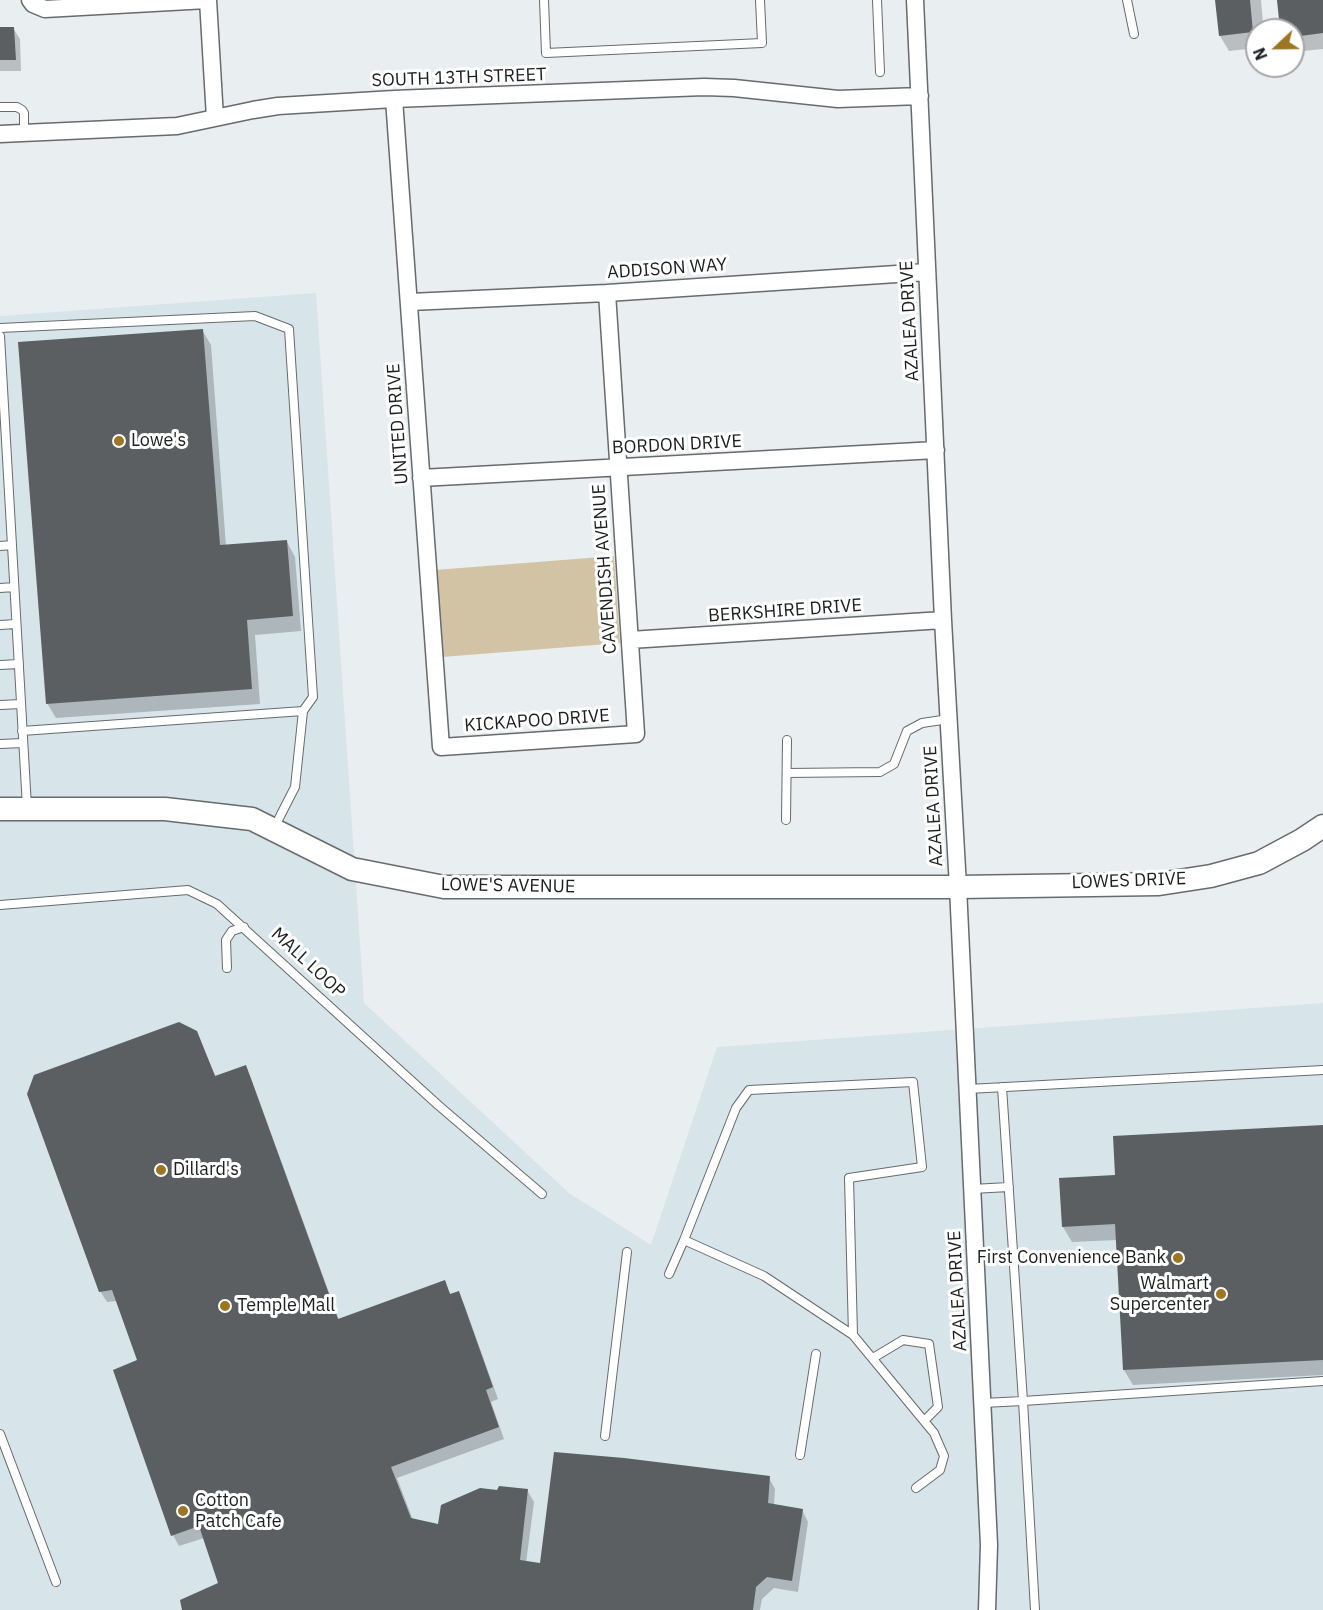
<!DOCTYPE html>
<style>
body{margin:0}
#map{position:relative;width:1323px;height:1610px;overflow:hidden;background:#e9eef1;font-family:"IBM Plex Sans",sans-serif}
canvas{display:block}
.north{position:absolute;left:1245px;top:18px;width:60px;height:60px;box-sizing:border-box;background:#fff;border:2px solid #a4a5a5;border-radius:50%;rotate:248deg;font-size:16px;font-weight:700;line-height:24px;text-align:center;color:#1c1e1f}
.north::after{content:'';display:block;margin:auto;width:21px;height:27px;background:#9d7623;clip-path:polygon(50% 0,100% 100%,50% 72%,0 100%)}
</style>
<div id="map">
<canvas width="1323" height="1610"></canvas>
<div class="north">N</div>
</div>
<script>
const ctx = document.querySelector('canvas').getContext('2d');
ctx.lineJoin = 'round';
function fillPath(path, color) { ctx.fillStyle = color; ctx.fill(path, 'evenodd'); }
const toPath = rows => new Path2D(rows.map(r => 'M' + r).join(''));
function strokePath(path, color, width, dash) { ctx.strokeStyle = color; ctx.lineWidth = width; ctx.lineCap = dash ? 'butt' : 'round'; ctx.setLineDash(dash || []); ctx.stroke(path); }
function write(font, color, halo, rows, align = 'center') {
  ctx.font = font + ' "IBM Plex Sans",sans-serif'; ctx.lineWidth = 6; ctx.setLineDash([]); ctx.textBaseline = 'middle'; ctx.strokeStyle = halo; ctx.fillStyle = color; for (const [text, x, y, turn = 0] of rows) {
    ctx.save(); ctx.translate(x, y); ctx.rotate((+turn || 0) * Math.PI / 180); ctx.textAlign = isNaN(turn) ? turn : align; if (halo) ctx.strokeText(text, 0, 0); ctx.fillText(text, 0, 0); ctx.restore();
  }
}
fillPath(toPath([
 [316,293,364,1003,569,1193,651,1245,717,1047,1323,1003,1323,1610,0,1610,0,316]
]), '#d7e4ea');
fillPath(toPath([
 [614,556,620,643,442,657,435,570]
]), '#d3c3a5');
fillPath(toPath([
 [1216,0,1261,0,1263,23,1258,23,1257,48,1229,51,1220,36],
 [1278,0,1323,0,1323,49,1293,52,1293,30,1282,30],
 [13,28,20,39,21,71,0,71,0,29],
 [202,330,211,345,226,546,287,542,295,557,301,631,255,635,260,704,56,718,47,703],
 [196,1032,216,1077,245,1067,251,1078,339,1320,444,1282,451,1295,458,1293,464,1304,498,1399,491,1402,504,1439,397,1478,413,1520,440,1526,498,1491,527,1490,534,1502,526,1563,542,1565,769,1478,775,1489,774,1506,802,1510,808,1522,798,1592,774,1588,762,1599,760,1610,183,1610,220,1584,204,1538,179,1546,173,1535,115,1371,139,1361,117,1301,107,1302,100,1291],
 [1323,1126,1323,1375,1133,1385,1124,1370,1117,1240,1072,1242,1063,1227,1116,1176]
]), '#0003');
fillPath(toPath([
 [1215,0,1250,0,1253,32,1219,36],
 [1277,0,1323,0,1323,33,1293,37,1293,30,1280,30],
 [0,27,14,27,16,60,0,60],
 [203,329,220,545,287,540,293,616,247,620,252,689,46,704,18,342],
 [179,1022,197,1031,215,1076,246,1065,338,1319,445,1280,450,1294,459,1291,493,1387,486,1390,499,1427,391,1467,411,1518,438,1524,441,1505,480,1488,497,1490,499,1486,528,1489,520,1560,540,1563,554,1452,624,1458,770,1476,768,1503,803,1509,792,1581,767,1577,756,1587,753,1610,182,1610,180,1600,218,1583,199,1526,171,1536,113,1370,137,1360,112,1290,99,1292,27,1094,34,1075],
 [1323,1125,1323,1360,1123,1370,1115,1224,1062,1227,1059,1178,1115,1175,1113,1136]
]), '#5b5f61');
const lane = toPath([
 [544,0,546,53,762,43,760,0],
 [877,0,880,72],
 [1127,0,1134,34],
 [0,107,17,107,22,110,24,113,24,132],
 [0,328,255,316,289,329,313,697,303,711,22,731],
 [0,336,27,807],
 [0,546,12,545],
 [0,588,14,587],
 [0,625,16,624],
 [0,665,19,664],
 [0,705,21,704],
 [0,744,23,743],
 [787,773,880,772,894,764,907,731,922,723,949,719],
 [786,820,787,740],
 [274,828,295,787,303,711],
 [0,905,188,890,217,904,438,1105,542,1194],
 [227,968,226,940,232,931,244,927],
 [1002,1087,1023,1401,1323,1381],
 [968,1089,1323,1070],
 [972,1189,1009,1187],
 [684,1240,736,1108,749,1090,913,1082,922,1167,849,1178,853,1335],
 [669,1274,684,1240,764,1276,853,1335,934,1433,944,1456,940,1470,916,1488],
 [873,1358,903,1340,929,1344,938,1407,924,1421],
 [983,1403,1023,1401,1035,1610],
 [0,1434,56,1582],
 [605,1436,627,1252],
 [800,1455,816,1354]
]);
const street = toPath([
 [30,0,33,4,45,9,207,0],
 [208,0,215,118],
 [915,0,943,620,958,887,989,1545,987,1610],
 [394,99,441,747,636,734,607,293],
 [0,134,177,126,253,110,278,106,394,99,704,87,734,88,838,99,920,96],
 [410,302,607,293,927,272],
 [421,478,936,450],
 [630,640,943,620]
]);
const secondary = toPath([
 [0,809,165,809,252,819,352,869,444,887,958,887,1159,884,1211,876,1259,863,1302,840,1323,826]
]);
strokePath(lane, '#666b6d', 10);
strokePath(street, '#666b6d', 19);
strokePath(secondary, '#666b6d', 25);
strokePath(lane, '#fff', 8);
strokePath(street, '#fff', 16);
strokePath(secondary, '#fff', 22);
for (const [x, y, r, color] of [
 [119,441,6,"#9d7623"],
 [161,1170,6,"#9d7623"],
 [1178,1258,6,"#9d7623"],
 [1221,1294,6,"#9d7623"],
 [225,1306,6,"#9d7623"],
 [183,1511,6,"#9d7623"]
]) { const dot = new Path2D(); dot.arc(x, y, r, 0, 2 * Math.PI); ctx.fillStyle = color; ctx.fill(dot); strokePath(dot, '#fff', 2); }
write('18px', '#1c1e1f', '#fff', [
 ["SOUTH 13TH STREET",459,78,-2],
 ["ADDISON WAY",667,269,-4],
 ["AZALEA DRIVE",910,321,-93],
 ["UNITED DRIVE",398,424,-94],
 ["BORDON DRIVE",677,445,-3],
 ["CAVENDISH AVENUE",605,569,-94],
 ["BERKSHIRE DRIVE",785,611,-4],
 ["KICKAPOO DRIVE",537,721,-4],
 ["AZALEA DRIVE",934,806,-93],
 ["LOWES DRIVE",1129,881,-2],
 ["LOWE'S AVENUE",508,886,1],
 ["MALL LOOP",308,963,43],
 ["AZALEA DRIVE",958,1291,-93]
]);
write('18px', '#1c1e1f', '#fff', [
 ["Lowe's",131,441],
 ["Dillard's",173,1170],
 ["First Convenience Bank",1166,1258,"right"],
 ["Walmart",1209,1284,"right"],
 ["Supercenter",1209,1305,"right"],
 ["Temple Mall",237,1306],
 ["Cotton",195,1501],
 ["Patch Cafe",195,1522]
], 'left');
</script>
